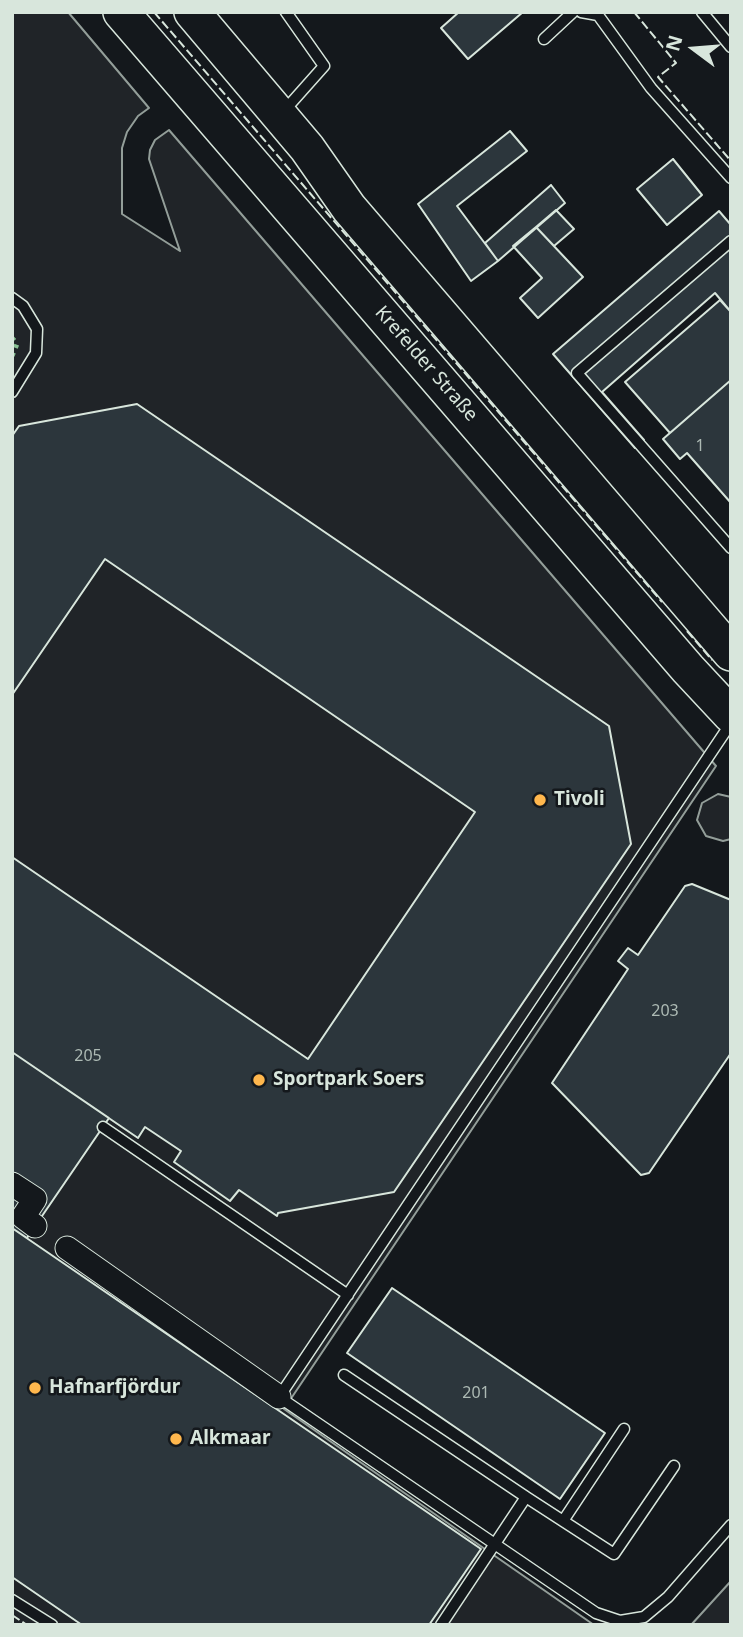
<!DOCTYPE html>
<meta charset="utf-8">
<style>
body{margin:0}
#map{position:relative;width:743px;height:1637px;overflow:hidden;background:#14181c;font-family:"Noto Sans",sans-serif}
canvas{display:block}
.frame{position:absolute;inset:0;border:14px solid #d8e6dc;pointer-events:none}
.north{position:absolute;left:659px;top:14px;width:70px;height:70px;-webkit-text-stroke:5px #14181c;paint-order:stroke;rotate:286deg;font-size:19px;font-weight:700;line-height:28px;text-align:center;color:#d8e6dc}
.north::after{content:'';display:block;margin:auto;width:24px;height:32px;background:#d8e6dc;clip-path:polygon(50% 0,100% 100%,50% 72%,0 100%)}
</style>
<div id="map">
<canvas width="743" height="1637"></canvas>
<div class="frame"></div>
<div class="north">N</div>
</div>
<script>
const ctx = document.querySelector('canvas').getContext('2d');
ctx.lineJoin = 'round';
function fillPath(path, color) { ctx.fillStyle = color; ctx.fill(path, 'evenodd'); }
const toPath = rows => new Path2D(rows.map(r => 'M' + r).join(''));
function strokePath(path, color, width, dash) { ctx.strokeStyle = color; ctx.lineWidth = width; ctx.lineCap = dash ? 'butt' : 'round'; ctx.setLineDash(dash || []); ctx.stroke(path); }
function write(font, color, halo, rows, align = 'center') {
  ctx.font = font + ' "Noto Sans",sans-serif'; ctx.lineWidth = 5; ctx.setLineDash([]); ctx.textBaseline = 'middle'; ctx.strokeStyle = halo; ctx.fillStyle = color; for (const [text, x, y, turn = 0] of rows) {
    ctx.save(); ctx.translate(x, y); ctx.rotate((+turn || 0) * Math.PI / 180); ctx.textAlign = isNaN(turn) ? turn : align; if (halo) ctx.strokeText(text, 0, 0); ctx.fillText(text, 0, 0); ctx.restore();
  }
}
const green = toPath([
 [12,12,68,12,149,108,138,116,127,132,122,148,122,214,180,251,149,159,150,150,155,140,169,130,716,766,284,1409,594,1625,12,1625,12,12],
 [718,794,731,797,731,839,723,841,706,836,697,820,702,803,718,794],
 [731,1581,731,1625,691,1625,731,1581]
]);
fillPath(green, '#202428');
strokePath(green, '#939e99', 2);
const building = toPath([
 [459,12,523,12,468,59,441,28,459,12],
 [510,131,527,151,457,206,498,261,471,281,418,204,510,131],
 [673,159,702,195,667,225,637,189,673,159],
 [551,185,565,203,498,261,485,243,551,185],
 [556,210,574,229,554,246,536,227,556,210],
 [719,211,731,225,731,312,715,293,602,392,644,440,635,448,553,354,719,211],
 [536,227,583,277,538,318,520,298,542,278,513,246,536,227],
 [720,300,731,312,731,380,670,433,625,382,720,300],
 [731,380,731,503,687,453,680,459,663,439,731,380],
 [137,404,609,726,631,844,394,1192,278,1213,277,1216,239,1190,230,1201,174,1162,181,1151,145,1127,138,1138,12,1052,12,857,308,1059,475,812,105,559,12,695,12,436,19,426,137,404],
 [692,884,731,900,731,1053,649,1173,641,1175,552,1083,628,969,618,961,628,948,638,955,685,886,692,884],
 [12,1052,109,1118,27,1238,12,1228,12,1052],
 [12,1228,481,1549,429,1625,82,1625,12,1577,12,1228],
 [392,1288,605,1433,560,1499,347,1353,392,1288]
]);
fillPath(building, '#2c363c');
strokePath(building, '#d8e6dc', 2);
const lane = toPath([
 [581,12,598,15,651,88,731,178],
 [702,12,731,47],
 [544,39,573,12],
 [284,111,324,66,286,12],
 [731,241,577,373,731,548],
 [12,298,23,306,37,329,36,353,12,392],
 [731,723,279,1397,596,1613,620,1621,644,1617,668,1597,731,1525],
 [103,1127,348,1295],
 [344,1375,526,1497,441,1625],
 [526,1497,614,1554,674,1466],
 [563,1521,624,1429],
 [12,1600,52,1625]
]);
const street = toPath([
 [12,1184,35,1199,23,1217,35,1226],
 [67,1248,279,1397]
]);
const primary = toPath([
 [121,12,688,669,731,715],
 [192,12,307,148,349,208,731,653]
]);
strokePath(lane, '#d8e6dc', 13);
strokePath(street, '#d8e6dc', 25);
strokePath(primary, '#d8e6dc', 38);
strokePath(lane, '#14181c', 10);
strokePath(street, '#14181c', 23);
strokePath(primary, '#14181c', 35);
strokePath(toPath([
 [12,338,17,344,12,356]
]), '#8ac095', 5, [3.5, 5]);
strokePath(toPath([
 [154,12,662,602],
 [634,12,676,63,658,77,731,161],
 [687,631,712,660],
 [12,1615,27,1625]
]), '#d8e6dc', 2, [9, 3.5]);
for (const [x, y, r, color] of [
 [540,800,7,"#ffb74d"],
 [259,1080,7,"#ffb74d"],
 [35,1388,7,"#ffb74d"],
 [176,1439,7,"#ffb74d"]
]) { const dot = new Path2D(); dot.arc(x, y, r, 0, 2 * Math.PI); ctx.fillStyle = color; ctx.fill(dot); strokePath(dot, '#14181c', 2.5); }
write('16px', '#adbab4', null, [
 ["1",700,446],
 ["203",665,1011],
 ["205",88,1056],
 ["201",476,1393]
]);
write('19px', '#d8e6dc', '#14181c', [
 ["Krefelder Straße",426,364,49]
]);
write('bold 19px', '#d8e6dc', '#14181c', [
 ["Tivoli",554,800],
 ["Sportpark Soers",273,1080],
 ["Hafnarfjördur",49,1388],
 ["Alkmaar",190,1439]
], 'left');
</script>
